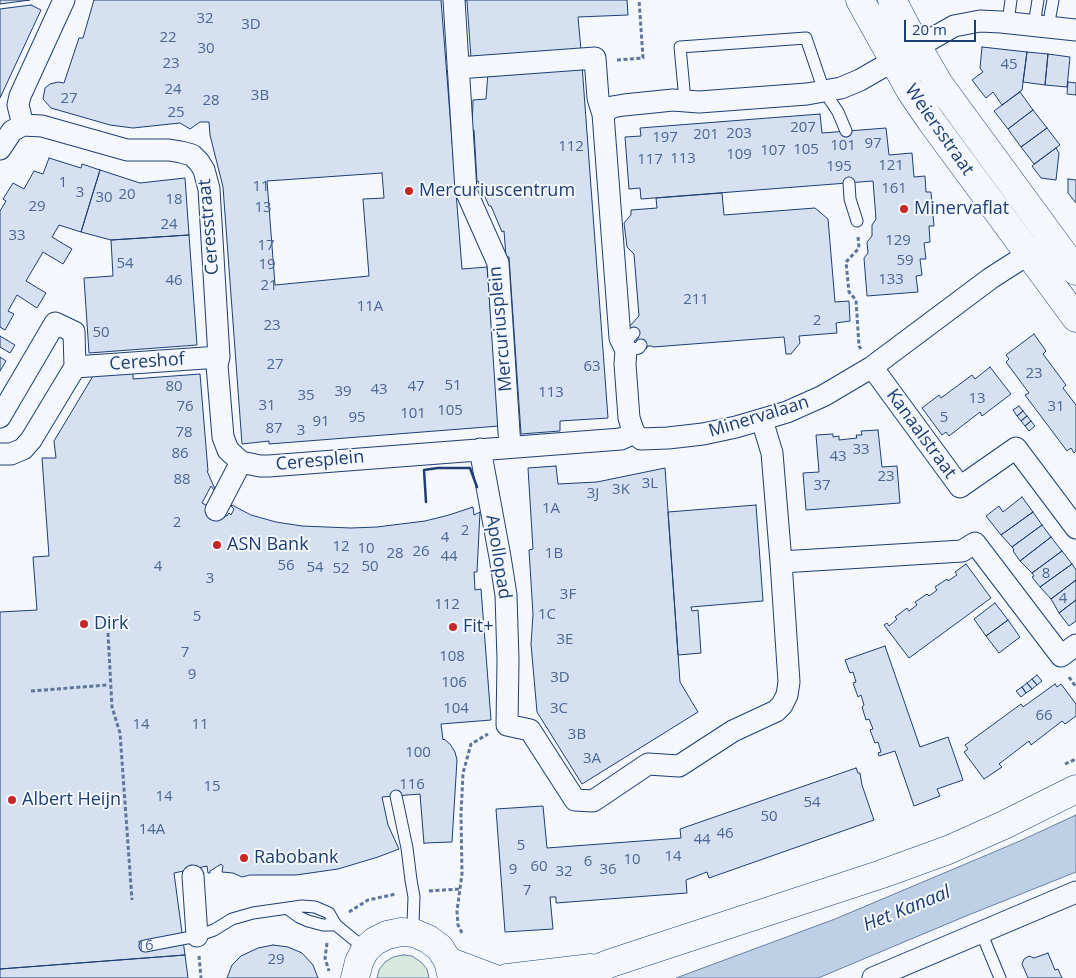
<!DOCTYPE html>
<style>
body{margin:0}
#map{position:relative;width:1076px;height:978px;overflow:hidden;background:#f4f7fb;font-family:"Open Sans",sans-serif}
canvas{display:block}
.scale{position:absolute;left:904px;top:20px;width:72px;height:22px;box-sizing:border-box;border:2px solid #1d3f73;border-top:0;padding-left:6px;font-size:15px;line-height:18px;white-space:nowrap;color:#1d3f73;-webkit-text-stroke:4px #f4f7fb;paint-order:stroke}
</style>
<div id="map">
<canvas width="1076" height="978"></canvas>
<div class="scale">20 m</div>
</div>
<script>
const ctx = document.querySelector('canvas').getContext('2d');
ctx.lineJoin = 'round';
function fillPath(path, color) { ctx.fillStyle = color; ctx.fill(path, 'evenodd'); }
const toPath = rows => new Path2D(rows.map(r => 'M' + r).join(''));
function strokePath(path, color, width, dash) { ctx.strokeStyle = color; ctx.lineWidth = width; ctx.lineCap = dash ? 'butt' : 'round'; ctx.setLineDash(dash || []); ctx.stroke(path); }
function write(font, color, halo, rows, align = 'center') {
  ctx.font = font + ' "Open Sans",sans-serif'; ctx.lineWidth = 4; ctx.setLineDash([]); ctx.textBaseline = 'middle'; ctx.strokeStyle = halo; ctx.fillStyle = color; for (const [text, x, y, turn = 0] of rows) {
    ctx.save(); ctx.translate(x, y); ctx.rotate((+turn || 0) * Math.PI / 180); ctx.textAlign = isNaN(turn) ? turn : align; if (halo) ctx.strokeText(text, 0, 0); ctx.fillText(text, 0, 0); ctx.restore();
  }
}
const green = toPath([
 [403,955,412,956,421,962,427,969,429,978,377,978,379,970,385,962,393,957,403,955]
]);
fillPath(green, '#d7e8df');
strokePath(green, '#687fa3', 1);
const water = toPath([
 [1076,815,1076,872,966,916,823,976,818,978,676,978,835,919,1020,841,1076,815]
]);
fillPath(water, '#bed0e5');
strokePath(water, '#687fa3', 1);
const building = toPath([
 [0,0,30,0,0,4,0,0],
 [94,0,441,0,462,269,487,267,499,426,269,444,269,441,242,444,223,187,210,135,209,122,200,122,190,129,180,123,133,128,110,125,51,108,43,99,45,88,50,84,58,82,64,83,79,38,83,38,94,0],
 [382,173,384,198,363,199,369,276,275,285,267,181,382,173],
 [465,0,627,0,628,15,578,17,581,50,471,58,467,1,465,0],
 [31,5,41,10,0,98,0,9,31,5],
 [982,47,1027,52,1022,90,1002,105,993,92,986,98,972,80,983,72,980,68,982,47],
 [1027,52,1048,54,1045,85,1023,82,1027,52],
 [1048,54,1070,57,1067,87,1045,85,1048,54],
 [582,65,608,418,560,421,560,431,521,434,509,257,506,257,504,231,502,232,491,206,489,206,478,181,477,182,474,130,472,130,473,100,486,99,488,72,582,65],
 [1068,82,1076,83,1076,95,1067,94,1068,82],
 [1020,92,1033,110,1008,129,994,111,1020,92],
 [1033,110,1047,128,1021,147,1008,129,1033,110],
 [820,114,822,133,886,128,889,155,912,153,914,177,925,176,926,192,931,192,934,226,929,226,930,242,924,243,926,259,920,259,922,275,916,276,918,292,867,296,864,258,868,253,867,242,872,236,872,225,876,219,873,181,641,199,640,188,629,189,625,137,641,136,640,128,820,114],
 [1047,128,1060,145,1034,164,1021,147,1047,128],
 [1056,148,1059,153,1056,180,1041,178,1032,166,1056,148],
 [49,158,81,168,82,164,100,170,81,232,59,225,52,237,72,249,63,264,43,252,26,281,46,293,37,308,17,295,8,311,14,314,5,330,0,327,0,211,6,201,3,199,13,183,24,189,34,171,43,174,49,158],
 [100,170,140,183,185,178,189,235,111,240,81,232,100,170],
 [1068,179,1076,180,1076,203,1068,193,1068,179],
 [722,193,724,215,815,208,828,219,835,302,849,301,850,321,836,323,837,333,799,336,800,343,791,354,786,354,784,337,653,347,652,346,648,346,646,349,636,341,639,337,628,328,639,316,634,254,627,247,624,223,631,215,631,210,657,208,656,198,722,193],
 [189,235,197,345,89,353,84,278,113,276,111,240,189,235],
 [1034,334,1046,351,1043,354,1066,385,1063,388,1076,405,1076,451,1074,453,1071,448,1067,451,1025,395,1029,393,1006,362,1009,359,1006,355,1034,334],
 [0,336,15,345,10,353,0,347,0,336],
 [0,357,6,361,0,371,0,357],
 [990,367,1011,394,982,416,980,412,949,436,946,432,942,435,922,408,939,395,941,398,972,375,975,379,990,367],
 [133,373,133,379,200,374,208,471,207,471,215,489,214,490,211,486,202,503,227,516,229,513,231,515,234,509,231,506,232,505,251,515,276,522,302,526,351,528,377,527,425,521,449,515,473,507,474,515,480,512,477,572,474,572,475,590,481,589,491,720,441,724,443,740,444,739,450,744,455,752,457,760,452,842,425,843,424,844,420,794,382,797,388,825,399,849,378,857,338,869,296,875,250,875,242,877,233,873,222,872,223,866,221,864,210,871,210,873,208,873,207,866,174,873,185,955,0,969,0,612,37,610,33,557,49,556,42,458,56,458,54,441,93,376,133,373],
 [1019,406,1023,411,1017,416,1013,410,1019,406],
 [1023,411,1027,416,1021,421,1017,416,1023,411],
 [1027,416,1031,421,1025,426,1021,421,1027,416],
 [1031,421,1035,426,1029,431,1025,426,1031,421],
 [878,430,882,467,897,466,900,503,806,510,803,473,819,472,816,435,833,434,833,437,839,436,839,440,857,438,856,435,862,435,861,431,878,430],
 [556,466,558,484,597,482,665,468,680,682,698,712,582,784,537,712,531,644,533,614,529,550,533,549,528,468,556,466],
 [1022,497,1033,512,1001,535,986,516,999,506,1003,512,1022,497],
 [756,505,763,601,691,607,692,611,698,610,701,653,678,655,668,512,756,505],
 [1033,512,1042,525,1012,547,1001,535,1033,512],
 [1042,525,1051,537,1020,561,1013,551,1014,550,1012,547,1042,525],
 [1051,537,1062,551,1032,573,1020,561,1051,537],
 [1062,551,1072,564,1040,587,1032,577,1034,576,1032,573,1062,551],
 [966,564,991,598,909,658,884,625,887,623,889,626,897,619,895,617,907,608,909,611,917,605,915,602,927,594,929,596,937,590,935,587,947,579,948,581,957,575,955,572,966,564],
 [1072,564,1076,570,1076,580,1051,599,1040,587,1072,564],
 [1076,580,1076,600,1059,613,1051,599,1076,580],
 [1076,600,1076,621,1069,626,1059,613,1076,600],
 [995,603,1008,620,986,636,974,619,995,603],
 [1008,620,1020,637,999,653,986,636,1008,620],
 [885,646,920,747,948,737,963,780,937,789,940,796,914,806,895,751,879,756,878,753,881,752,878,742,875,743,870,730,873,729,869,719,866,720,862,707,864,705,861,695,858,697,853,683,856,682,853,672,850,673,845,660,885,646],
 [1037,675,1042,681,1037,685,1032,679,1037,675],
 [1032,679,1037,685,1032,689,1027,683,1032,679],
 [1027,683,1032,689,1026,693,1022,687,1027,683],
 [1055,684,1057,687,1061,684,1076,704,1076,716,1065,724,1062,721,1031,745,1029,741,999,764,1002,767,984,779,964,752,968,749,965,745,1021,704,1023,707,1055,684],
 [1022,687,1026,693,1021,697,1016,691,1022,687],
 [856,768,858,773,860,773,862,785,874,820,709,878,707,872,686,880,687,893,556,903,556,897,550,897,553,929,505,932,496,809,543,806,547,848,681,838,680,829,856,768],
 [273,945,288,947,302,953,313,965,318,978,227,978,232,965,241,956,258,948,273,945],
 [1048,953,1055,970,1058,969,1062,978,1028,978,1022,964,1024,959,1029,956,1034,958,1048,953],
 [185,955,188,978,0,978,0,969,185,955]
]);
fillPath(building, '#d5e0f0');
strokePath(building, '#1d3f73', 1);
const lane = toPath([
 [1008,22,1011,0],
 [1034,25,1038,0],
 [1048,27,1053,0],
 [685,100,680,47,806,38,824,91,838,112,846,131],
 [849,183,850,199,857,221],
 [634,333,629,338,626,350,639,348,641,345],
 [396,796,407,848,411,880,414,897,413,923],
 [288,909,299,917,308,921,323,925,336,925],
 [981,932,1000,978],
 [145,946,197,936,214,930,232,919,253,913,302,906,315,907,329,913,336,925,358,943]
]);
const street = toPath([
 [454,0,466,191,498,263,510,447],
 [458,68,595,58,598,98,603,114],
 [23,125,42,126,127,150,169,150,181,152,192,155,199,162,204,170,209,189,219,357,217,365,223,437,228,450,241,462,260,466,269,466,621,439,634,433],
 [23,125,18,105,20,96,64,0],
 [0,149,12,131,23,125],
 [1041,246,991,278,872,367,823,396,787,412,736,427,703,434,668,438,641,439,634,433,629,418,625,364,626,350,620,338,603,114,612,107,624,105,673,100,699,102,807,94,841,88,860,80,954,26,980,21,1001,22,1076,30],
 [75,367,219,357],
 [872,367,960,487,1016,448,1076,528],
 [0,417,55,323,74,332,75,367,31,440,23,449,11,454,0,454],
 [762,420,772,453,781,562],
 [480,449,500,557,506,595,508,660,507,725,530,730,575,800,593,801,648,764,679,766,733,731,776,711,782,705,787,695,789,682,781,562,962,551,975,543,1061,656,1076,645],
 [216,510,241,462],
 [193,876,197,936],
 [873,978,1076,892]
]);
const secondary = toPath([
 [860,0,910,90,931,121,1076,318],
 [892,0,910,34,939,84,1076,271],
 [448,961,493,978],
 [355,978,359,962,365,950,375,941,387,935,401,932,414,933,428,939,440,948,448,961,452,978],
 [507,978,591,968],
 [574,978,611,963,882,874,948,850,1004,825,1076,789]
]);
strokePath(lane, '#1d3f73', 13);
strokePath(street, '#1d3f73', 23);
strokePath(secondary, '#1d3f73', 29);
strokePath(toPath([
 [617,60,643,58,639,0],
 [858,237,859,248,846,262,849,292,856,300,859,346,861,349],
 [108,633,112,707,120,733,132,900],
 [1069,677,1076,687],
 [31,691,107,685],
 [1065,764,1076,759],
 [429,891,459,889],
 [349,912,368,900,396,894],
 [462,933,458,925,457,911,462,874,461,814,463,773,471,744,488,734],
 [327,943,325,958,329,971],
 [199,956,201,978]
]), '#5e769c', 3, [4, 2.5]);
strokePath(lane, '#f4f7fb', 11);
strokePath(street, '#f4f7fb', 21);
strokePath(secondary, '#f4f7fb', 28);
strokePath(toPath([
 [426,502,424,470,438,468,470,468,477,487]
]), '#1d3f73', 2.5);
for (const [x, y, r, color] of [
 [409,191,5,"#c62828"],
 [904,209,5,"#c62828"],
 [217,545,5,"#c62828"],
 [84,624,5,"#c62828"],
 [453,627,5,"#c62828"],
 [12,800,5,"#c62828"],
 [244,858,5,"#c62828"]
]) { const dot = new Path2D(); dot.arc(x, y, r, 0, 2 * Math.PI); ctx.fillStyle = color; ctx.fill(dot); strokePath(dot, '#f4f7fb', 2); }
write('15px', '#4b6792', null, [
 ["32",205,19],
 ["3D",251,25],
 ["22",168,38],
 ["30",206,49],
 ["23",171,64],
 ["45",1009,65],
 ["24",173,90],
 ["3B",260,96],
 ["27",69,99],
 ["28",211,101],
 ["25",176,113],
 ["207",803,128],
 ["203",739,134],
 ["201",706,135],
 ["197",665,138],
 ["97",873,144],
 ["101",843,146],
 ["112",571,147],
 ["105",806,150],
 ["107",773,151],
 ["109",739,155],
 ["113",683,159],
 ["117",650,160],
 ["121",891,166],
 ["195",839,167],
 ["1",63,183],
 ["11",261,187],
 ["161",894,189],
 ["3",80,193],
 ["20",127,195],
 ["30",104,198],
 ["18",174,200],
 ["29",37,207],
 ["13",263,208],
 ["24",169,225],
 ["33",17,236],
 ["129",898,241],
 ["17",266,246],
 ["59",905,261],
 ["54",125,264],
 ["19",267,265],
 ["133",891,280],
 ["46",174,281],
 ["21",269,286],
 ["211",696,300],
 ["11A",370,307],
 ["2",817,321],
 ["23",272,326],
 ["50",101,333],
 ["27",275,365],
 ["63",592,367],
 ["23",1034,374],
 ["51",453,386],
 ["80",174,387],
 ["47",416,387],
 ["43",379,390],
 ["39",343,392],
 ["113",551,393],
 ["35",306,396],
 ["13",977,399],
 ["31",267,406],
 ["76",185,407],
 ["31",1056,407],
 ["105",450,411],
 ["101",413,414],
 ["95",357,418],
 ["5",944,418],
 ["91",321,422],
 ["87",274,429],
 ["3",301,431],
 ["78",184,433],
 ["33",861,450],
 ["86",180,454],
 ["43",838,457],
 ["23",886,477],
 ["88",182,480],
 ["3L",650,484],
 ["37",822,486],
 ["3K",621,490],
 ["3J",593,494],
 ["1A",551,509],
 ["2",177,523],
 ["2",465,531],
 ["4",445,538],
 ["12",341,547],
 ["10",366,549],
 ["26",421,552],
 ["28",395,554],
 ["1B",554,554],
 ["44",449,557],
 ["56",286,566],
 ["4",158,567],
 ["50",370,567],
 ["54",315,568],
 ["52",341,569],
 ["8",1046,574],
 ["3",210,579],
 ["3F",568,595],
 ["4",1063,599],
 ["112",447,605],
 ["1C",547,615],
 ["5",197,617],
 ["3E",565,640],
 ["7",185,653],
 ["108",452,657],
 ["9",192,675],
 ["3D",560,678],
 ["106",454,683],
 ["104",456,709],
 ["3C",559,709],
 ["66",1044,716],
 ["14",141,725],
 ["11",200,725],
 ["3B",577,735],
 ["100",418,753],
 ["3A",592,759],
 ["116",412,785],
 ["15",212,787],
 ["14",164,797],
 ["54",812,803],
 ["50",769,817],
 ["14A",152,830],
 ["46",725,834],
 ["44",702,840],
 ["5",521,846],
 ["14",673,857],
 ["10",632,860],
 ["6",588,862],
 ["60",539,867],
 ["9",513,870],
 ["36",608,870],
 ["32",564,872],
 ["7",527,891],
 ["16",145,946],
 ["29",276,960]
]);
write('18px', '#1d3f73', '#f4f7fb', [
 ["Weiersstraat",939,130,55],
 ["Ceresstraat",209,227,-95],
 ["Mercuriusplein",501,329,-95],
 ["Cereshof",147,362,-4],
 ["Minervalaan",759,417,-17],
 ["Kanaalstraat",921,434,54],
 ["Ceresplein",320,461,-5],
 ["Apollopad",498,557,81]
]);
write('18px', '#1d3f73', '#f4f7fb', [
 ["Mercuriuscentrum",419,191],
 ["Minervaflat",914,209],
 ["ASN Bank",227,545],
 ["Dirk",94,624],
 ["Fit+",463,627],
 ["Albert Heijn",22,800],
 ["Rabobank",254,858]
], 'left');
write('italic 19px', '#1d3f73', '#f4f7fb', [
 ["Het Kanaal",907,909,-22]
]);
</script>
